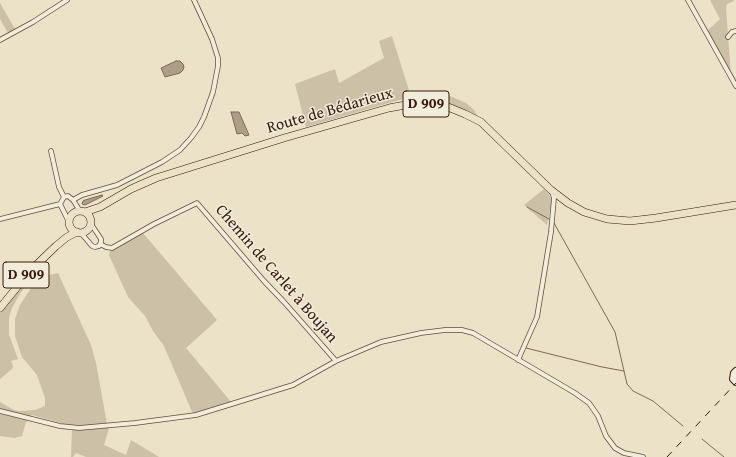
<!DOCTYPE html>
<meta charset="utf-8">
<style>
body{margin:0}
canvas{display:block;background:#ebe2c7}
</style>
<canvas width="736" height="457"></canvas>
<script>
const ctx = document.querySelector('canvas').getContext('2d');
ctx.lineJoin = 'round';
function fillPath(path, color) { ctx.fillStyle = color; ctx.fill(path, 'evenodd'); }
const toPath = rows => new Path2D(rows.map(r => 'M' + r).join(''));
function strokePath(path, color, width, dash) { ctx.strokeStyle = color; ctx.lineWidth = width; ctx.lineCap = dash ? 'butt' : 'round'; ctx.setLineDash(dash || []); ctx.stroke(path); }
function write(font, color, halo, rows, align = 'center') {
  ctx.font = font + ' "Gentium Book Plus",serif'; ctx.lineWidth = 3; ctx.setLineDash([]); ctx.textBaseline = 'middle'; ctx.strokeStyle = halo; ctx.fillStyle = color; for (const [text, x, y, turn = 0] of rows) {
    ctx.save(); ctx.translate(x, y); ctx.rotate((+turn || 0) * Math.PI / 180); ctx.textAlign = isNaN(turn) ? turn : align; if (halo) ctx.strokeText(text, 0, 0); ctx.fillText(text, 0, 0); ctx.restore();
  }
}
fillPath(toPath([
 [710,0,733,0,734,1,727,4,726,8,731,75,707,31,720,19],
 [0,3,15,29,8,33,0,19],
 [392,36,411,97,378,106,306,127,295,84,335,69,339,83,384,58,379,41],
 [434,95,450,96,466,103,474,110,479,118,418,101,427,96],
 [544,189,552,199,547,225,524,205],
 [143,233,217,320,186,348,232,403,193,414,164,346,153,331,145,316,128,297,109,255,110,251],
 [50,269,30,281,21,292,12,308,9,318,9,335,18,359,11,361,13,366,12,369,0,379,0,313,28,278],
 [58,273,91,345,96,363,107,424,72,426,32,415,30,417,0,409,0,402,14,410,19,411,35,410,45,406,45,398,37,375,22,357,15,336,15,319,20,305,31,288,45,276],
 [0,412,31,420,26,422,22,436,15,438,0,436],
 [109,428,104,445,126,455,131,440,159,457,86,457,76,453,73,457,71,457,72,429]
]), '#ccc0a7');
const water = toPath([
 [176,61,180,61,183,64,184,67,183,70,180,73,165,77,161,68,176,61],
 [231,112,239,112,249,135,245,136,242,133,237,134,231,112],
 [102,195,103,196,85,205,82,204,83,201,85,200,102,195]
]);
fillPath(water, '#ae9e87');
strokePath(water, '#7e6955', 1);
strokePath(toPath([
 [527,207,549,219],
 [554,223,615,332,627,384,633,391,653,401,683,426],
 [526,348,602,367,624,371],
 [702,439,724,457]
]), '#7e6955', 1);
const street = toPath([
 [688,0,736,86],
 [728,37,732,32,736,31],
 [0,40,33,22,67,0],
 [51,151,59,187,64,197],
 [73,200,82,195,117,185,162,162,180,150,191,138,199,127,204,117,213,92,218,66,218,58,212,39,194,0],
 [60,204,64,197,68,196,73,200,80,211],
 [60,204,69,222],
 [0,219,60,204],
 [81,233,92,246,95,247,99,246,101,242,101,239,91,224],
 [100,244,106,247,112,248,154,224,197,203,264,281,284,302,336,361],
 [518,360,537,317,551,232,554,198,552,192],
 [0,411,60,426,79,428,135,423,196,415,293,385,336,361,381,342,421,333,445,330,462,330,473,333,575,393,589,403,598,416,606,436,615,448,624,453,643,457]
]);
const secondary = toPath([
 [736,371,734,373,733,379,736,382]
]);
const primary = toPath([
 '69 222a11 11 0 1 1 22 0a11 11 0 1 1-22 0Z',
 [85,212,100,207,131,189,156,178,284,138,389,108,411,104,428,104,448,107,465,114,481,122,551,190,568,203,584,212,607,219,630,221,656,218,736,205],
 [0,308,30,271,56,246,67,237,77,232]
]);
strokePath(street, '#644c3a', 5.5);
strokePath(secondary, '#371a0b', 8);
strokePath(primary, '#371a0b', 8);
strokePath(street, '#f2ecdb', 4);
strokePath(secondary, '#f2ecdb', 6);
strokePath(primary, '#ebe2c7', 7);
strokePath(toPath([
 [667,457,736,383]
]), '#371a0b', 1, [7, 7]);
for (const [x, y, w] of [
 [426,104,46],
 [26,275,46]
]) { const box = new Path2D(); box.roundRect(x - w / 2, y - 13, w, 26, 3); ctx.fillStyle = '#f2ecdb'; ctx.fill(box); strokePath(box, '#371a0b', 1); }
write('bold 15px', '#371a0b', null, [
 ["D 909",426,104],
 ["D 909",26,275]
]);
write('16px', '#371a0b', '#f2ecdb', [
 ["Route de Bédarieux",330,111,-16],
 ["Chemin de Carlet à Boujan",276,274,49]
]);
</script>
